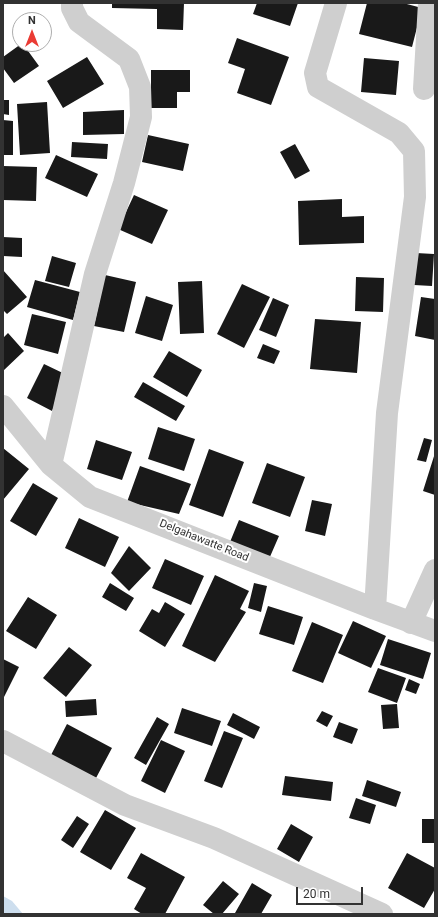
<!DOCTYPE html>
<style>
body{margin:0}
#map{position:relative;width:438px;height:917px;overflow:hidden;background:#fff;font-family:Roboto,sans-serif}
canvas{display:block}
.frame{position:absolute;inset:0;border:4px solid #323232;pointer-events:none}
.north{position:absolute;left:12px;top:12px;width:40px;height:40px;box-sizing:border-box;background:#fff;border:1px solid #adadad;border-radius:50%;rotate:0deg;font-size:11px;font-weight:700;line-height:16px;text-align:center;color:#323232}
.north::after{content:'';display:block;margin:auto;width:14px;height:18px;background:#ea3b34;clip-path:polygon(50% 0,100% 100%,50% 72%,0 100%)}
.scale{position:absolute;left:296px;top:887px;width:67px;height:18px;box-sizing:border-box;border:2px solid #323232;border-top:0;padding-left:5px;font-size:12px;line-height:14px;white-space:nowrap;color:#323232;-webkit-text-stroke:3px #fff;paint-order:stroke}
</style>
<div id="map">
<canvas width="438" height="917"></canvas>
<div class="frame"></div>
<div class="north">N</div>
<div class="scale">20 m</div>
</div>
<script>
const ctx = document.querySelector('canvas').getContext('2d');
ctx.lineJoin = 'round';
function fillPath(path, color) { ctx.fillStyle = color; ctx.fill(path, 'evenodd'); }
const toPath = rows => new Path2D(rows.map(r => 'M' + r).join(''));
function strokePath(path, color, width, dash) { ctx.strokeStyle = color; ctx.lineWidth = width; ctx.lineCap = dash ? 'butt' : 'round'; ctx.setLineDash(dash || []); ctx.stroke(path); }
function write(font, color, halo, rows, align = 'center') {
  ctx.font = font + ' Roboto,sans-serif'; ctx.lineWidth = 4; ctx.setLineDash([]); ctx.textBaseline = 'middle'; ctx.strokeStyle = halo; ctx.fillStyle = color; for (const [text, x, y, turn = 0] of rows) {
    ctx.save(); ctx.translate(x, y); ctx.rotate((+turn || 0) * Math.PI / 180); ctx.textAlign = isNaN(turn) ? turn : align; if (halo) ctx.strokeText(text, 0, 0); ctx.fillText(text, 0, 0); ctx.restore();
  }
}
fillPath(toPath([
 [3,896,12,901,23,914,3,914]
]), '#cddeee');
fillPath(toPath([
 [112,3,184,3,183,30,157,29,157,9,112,8],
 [257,3,298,3,290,26,253,14],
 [367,3,403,3,422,8,412,47,359,34],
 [237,38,289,57,271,105,237,93,245,69,228,63],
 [21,44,23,44,39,66,14,83,3,68,3,57],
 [87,57,104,84,63,108,47,81],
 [364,58,399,61,396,95,361,92],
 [151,70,190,70,190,92,177,92,177,108,151,108],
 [3,100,9,100,9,115,3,114],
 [47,102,50,153,20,155,17,104],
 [124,110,124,134,83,135,83,112],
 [3,120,13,121,13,155,3,155],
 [148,135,189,144,183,171,142,162],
 [72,142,108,144,107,159,71,157],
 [295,144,310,171,295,179,280,152],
 [56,155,98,174,87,197,45,178],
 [3,166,37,167,36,201,3,200],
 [134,195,168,210,152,244,118,229],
 [342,199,342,217,364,216,364,243,299,245,298,201],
 [3,237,22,238,22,257,3,256],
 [416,253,434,254,432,286,414,285],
 [52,256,76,263,69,287,45,281],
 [3,270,27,297,7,314,3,310],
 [105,275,136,282,124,332,94,326],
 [356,277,384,278,383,312,355,311],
 [35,280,80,292,73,320,27,307],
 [202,281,204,333,180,334,178,282],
 [242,284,270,297,244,348,217,334],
 [146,296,173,305,162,341,135,333],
 [421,297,435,299,435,340,415,336],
 [273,298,289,305,276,337,259,330],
 [32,314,66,322,58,354,24,345],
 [315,319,361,322,357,373,310,369],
 [8,333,24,351,3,371,3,338],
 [263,344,280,351,274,364,257,358],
 [169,351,202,370,187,397,153,377],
 [44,364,69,376,52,411,27,398],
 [143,382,185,406,176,421,134,397],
 [158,427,195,439,184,471,148,459],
 [424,438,432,440,426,462,417,460],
 [96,440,132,452,122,480,87,469],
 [3,448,29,469,3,500],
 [209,449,244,462,223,517,189,505],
 [435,453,435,495,423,491],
 [267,463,305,477,290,517,252,503],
 [140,466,191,484,179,514,127,502],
 [33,483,58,498,36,536,10,521],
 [312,500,332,504,325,536,305,531],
 [79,518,119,537,105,567,65,548],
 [239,520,279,536,269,559,230,542],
 [129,546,151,568,129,591,111,573],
 [165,559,204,576,191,605,152,588],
 [215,575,249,591,240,609,246,612,215,662,182,646],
 [110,583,134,598,126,611,102,597],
 [254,583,267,586,261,612,248,608],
 [28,597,57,615,36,649,6,631],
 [165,602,185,614,165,647,139,631,152,609,159,613],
 [268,606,303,617,294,645,259,634],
 [353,621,386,636,371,668,338,653],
 [312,622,343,635,323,683,292,671],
 [388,639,431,653,423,679,380,665],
 [69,647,92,665,66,697,43,678],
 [3,659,19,667,3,699],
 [378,668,406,678,397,703,368,692],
 [409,679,420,684,416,694,405,690],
 [96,699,97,715,66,717,65,701],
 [397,704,399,728,383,729,381,705],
 [182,708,221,721,212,746,174,733],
 [322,711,333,716,327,727,316,721],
 [233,713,260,727,254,739,227,725],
 [157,717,169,724,146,765,134,758],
 [339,722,358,729,352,744,333,737],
 [67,724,112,748,96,778,51,755],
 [224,731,243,738,222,788,204,781],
 [161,740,185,751,165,793,141,781],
 [285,776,333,782,331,801,282,795],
 [367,780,401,792,396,807,362,796],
 [356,798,376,805,370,824,349,818],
 [105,810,136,828,111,870,80,852],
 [77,816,89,824,73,848,61,840],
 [422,819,435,819,435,843,422,843],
 [291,824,313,837,299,862,277,849],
 [141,853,185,877,165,914,142,914,134,909,146,888,127,878],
 [407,853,435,868,435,889,424,908,388,888],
 [223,881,239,894,222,914,214,914,203,905],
 [252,883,272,895,261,914,237,914,235,913]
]), '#191919');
strokePath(toPath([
 [336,3,315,73,318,87,399,133,414,151,415,197,387,413,375,609],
 [424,89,429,3],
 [3,406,51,465,90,497,375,609,435,631],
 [51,465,95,274,124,183,141,117,140,87,129,59,79,22,72,8,72,3],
 [411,623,435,570],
 [3,741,125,805,214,838,382,914]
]), '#cfcfcf', 22);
write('11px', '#323232', '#fff', [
 ["Delgahawatte Road",204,541,22]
]);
</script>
